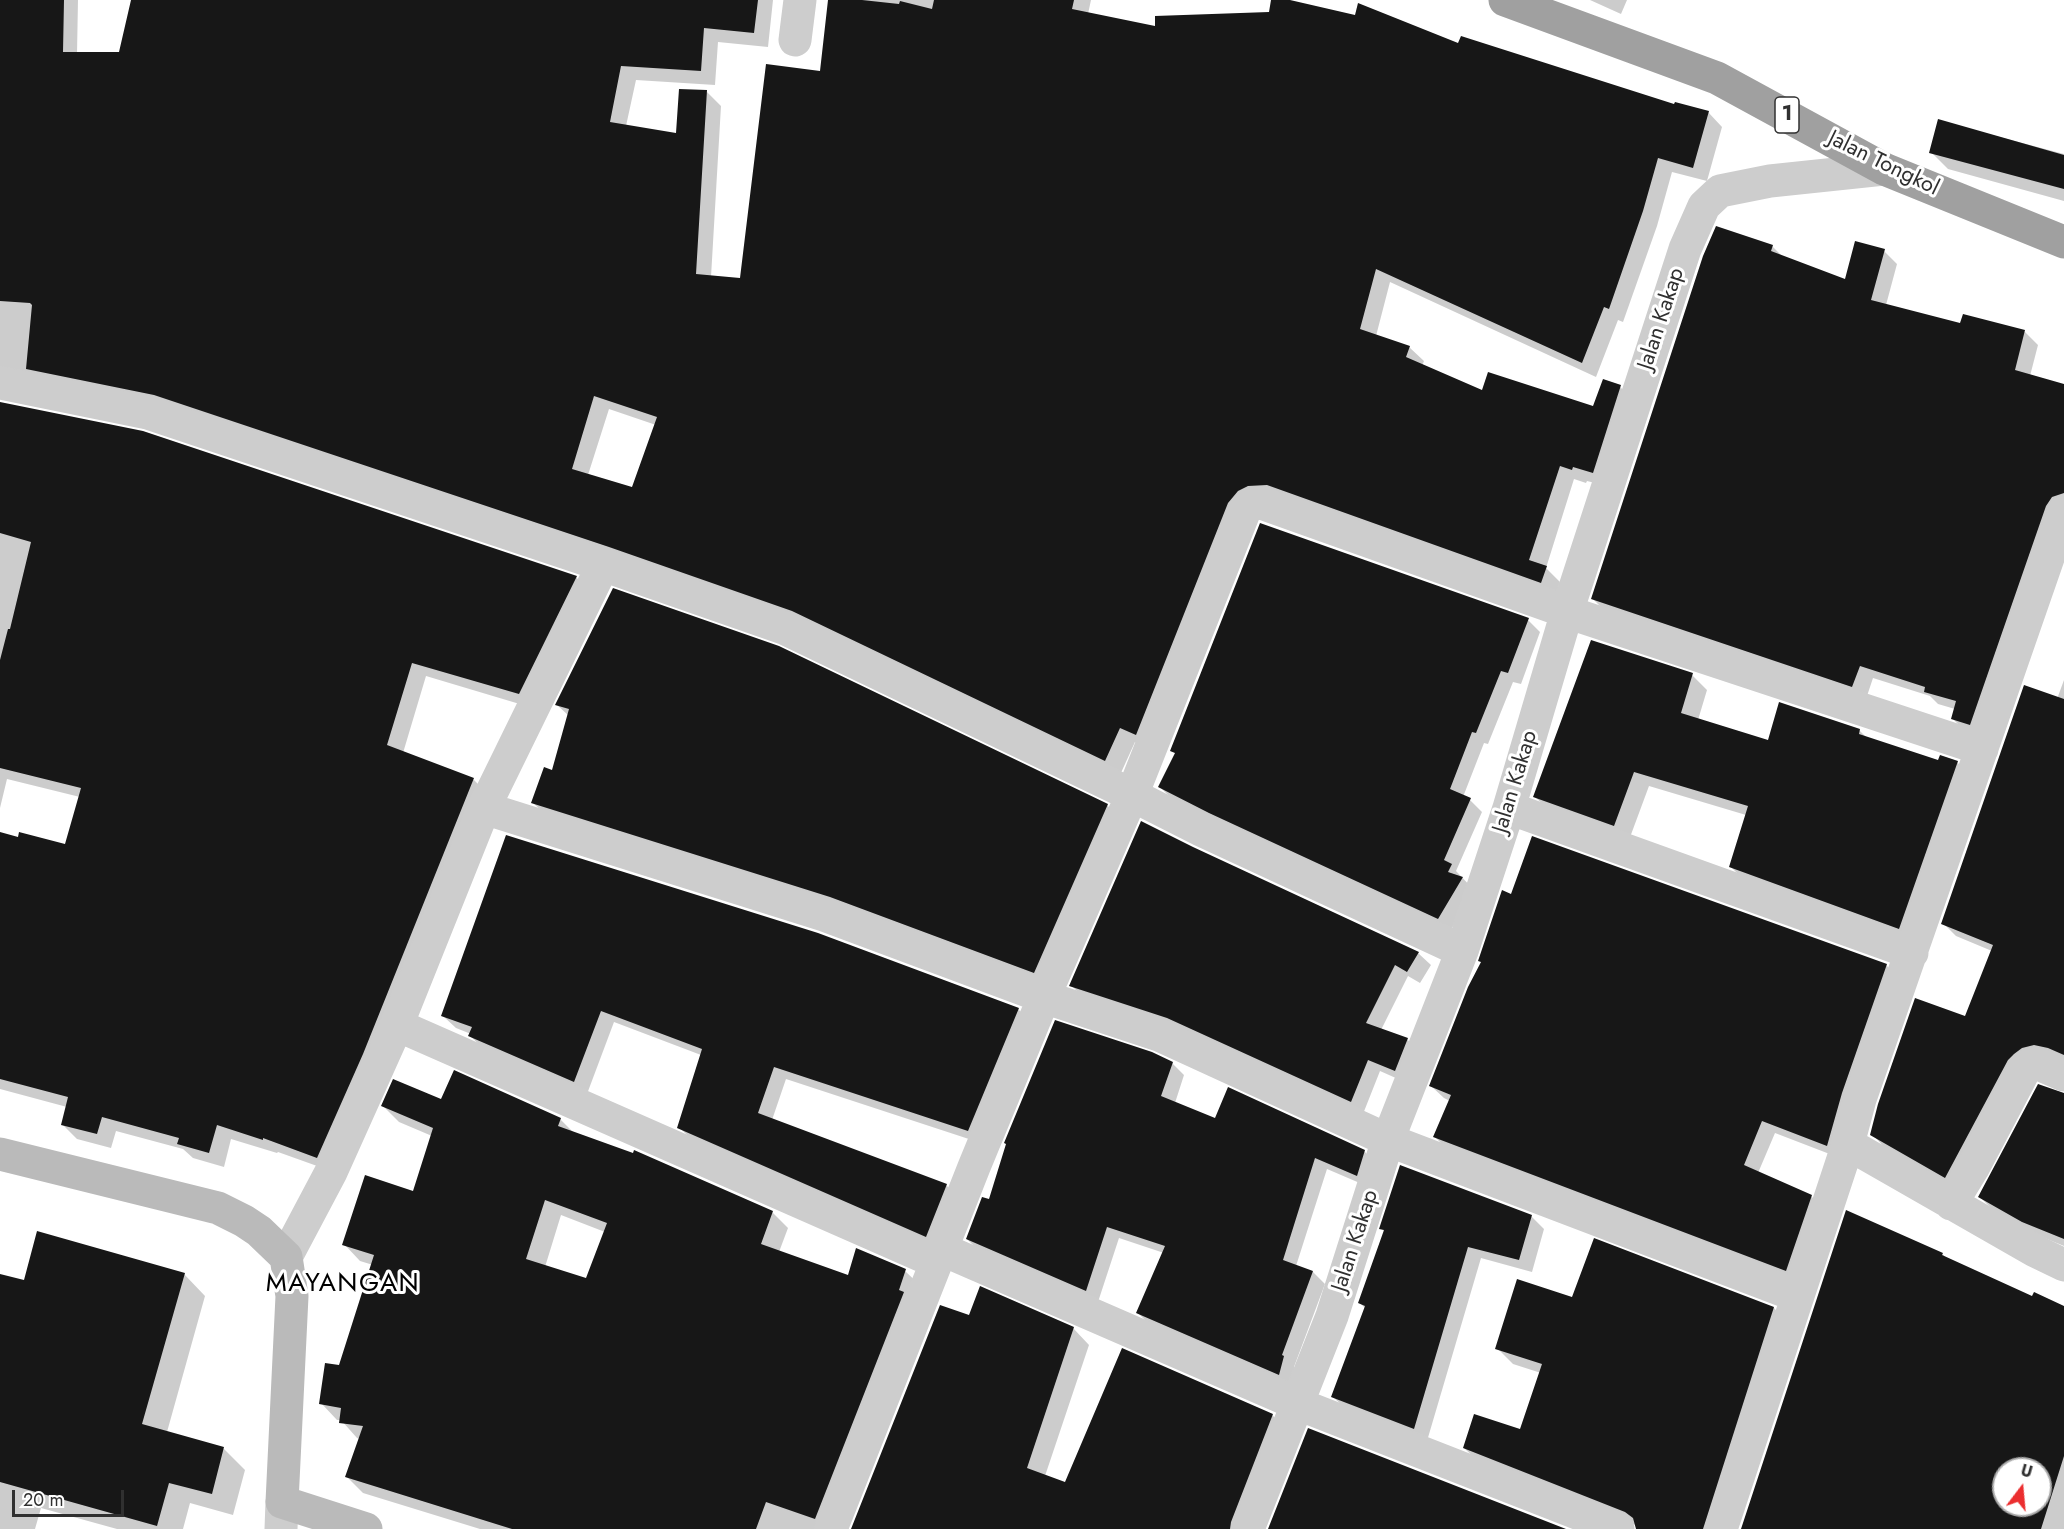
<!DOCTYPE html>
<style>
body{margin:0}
#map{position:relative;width:2064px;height:1529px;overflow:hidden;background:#fff;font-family:Jost,sans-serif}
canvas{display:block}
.north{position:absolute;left:1992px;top:1457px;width:60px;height:60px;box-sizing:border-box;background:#fff;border:2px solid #acacac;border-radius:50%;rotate:16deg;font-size:16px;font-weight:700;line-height:24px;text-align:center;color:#303030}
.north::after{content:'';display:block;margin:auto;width:21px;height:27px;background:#eb2e2f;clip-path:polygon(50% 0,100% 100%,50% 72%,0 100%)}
.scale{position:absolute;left:12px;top:1490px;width:112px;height:27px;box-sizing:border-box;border:3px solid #303030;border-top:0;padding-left:8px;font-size:18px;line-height:21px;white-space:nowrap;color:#303030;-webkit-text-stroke:4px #fff;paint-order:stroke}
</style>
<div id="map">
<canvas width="2064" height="1529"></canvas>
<div class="north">U</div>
<div class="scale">20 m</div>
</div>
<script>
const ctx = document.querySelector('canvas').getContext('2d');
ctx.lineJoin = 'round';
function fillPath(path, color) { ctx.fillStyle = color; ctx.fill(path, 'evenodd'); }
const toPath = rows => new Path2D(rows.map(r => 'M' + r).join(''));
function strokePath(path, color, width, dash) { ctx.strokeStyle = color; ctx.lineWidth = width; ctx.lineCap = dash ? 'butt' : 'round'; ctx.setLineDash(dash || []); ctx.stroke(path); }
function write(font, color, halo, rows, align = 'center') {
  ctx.font = font + ' Jost,sans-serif'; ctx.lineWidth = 6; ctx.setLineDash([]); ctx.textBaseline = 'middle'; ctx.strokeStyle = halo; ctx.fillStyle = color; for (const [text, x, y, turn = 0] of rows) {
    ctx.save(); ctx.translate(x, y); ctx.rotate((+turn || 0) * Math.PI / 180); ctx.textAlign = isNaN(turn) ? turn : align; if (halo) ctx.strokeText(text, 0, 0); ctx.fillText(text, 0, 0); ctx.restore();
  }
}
fillPath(toPath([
 [0,0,78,0,77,54,121,54,133,0,773,0,768,47,718,42,715,85,636,80,626,126,677,135,707,92,721,106,711,277,742,280,821,73,829,0,1091,0,1088,14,1157,28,1270,13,1273,0,1283,0,1459,45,1675,106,1708,112,1722,127,1707,181,1672,172,1657,226,1623,322,1618,320,1596,377,1390,282,1376,336,1409,347,1424,361,1422,366,1483,392,1593,408,1620,387,1635,401,1607,486,1587,481,1586,483,1574,479,1546,568,1560,582,1556,596,1263,499,1150,748,1135,742,1120,775,810,626,0,386],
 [609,409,656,425,633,489,588,475],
 [1590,0,1627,0,1621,14],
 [1939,121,2064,154,2064,201,1948,169,1931,152],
 [1772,246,1783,257,1846,281,1884,251,1897,264,1886,305,1961,325,1964,316,2025,332,2038,345,2030,376,2064,386,2064,511,1983,737,1966,732,1953,719,1955,709,1938,704,1930,696,1873,678,1866,699,1606,612,1593,599],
 [0,404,576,577,590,592,533,708,426,676,403,753,474,780,488,794,331,1171,278,1152,277,1153,231,1139,224,1167,193,1158,183,1149,116,1131,111,1148,77,1139,62,1124,67,1107,0,1089,0,853,66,846,80,797,7,779,0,808],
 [1528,620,1540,632,1521,684,1513,682,1488,744,1484,743,1463,797,1470,800,1482,812,1456,871,1474,890,1451,930,1172,799,1160,787,1176,754,1172,750],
 [1692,675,1707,690,1698,720,1769,742,1859,730,1868,739,1939,762,1957,762,1972,777,1914,943,1746,882,1731,867,1746,815,1649,786,1629,840,1550,811,1534,796],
 [2064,680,2064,1061,2048,1058,1958,1190,1885,1148,1872,1134,1966,1018,1992,951,1956,936,1943,923,2057,699],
 [557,705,1107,805,1117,816,1045,983,544,813,533,803,553,772,568,715],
 [507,837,1018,1009,1031,1022,981,1143,786,1079,772,1120,946,1185,959,1198,939,1248,692,1140,679,1127,701,1055,614,1022,587,1094,483,1048,470,1036,471,1034,456,1028,443,1016],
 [1192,848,1418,953,1431,965,1420,983,1408,976,1381,1030,1407,1039,1419,1052,1407,1083,1380,1071,1363,1114,1084,998,1071,985],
 [1512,896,1886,965,1899,978,1840,1158,1775,1133,1758,1173,1811,1196,1824,1209,1799,1283,1448,1150,1435,1137,1450,1101,1444,1098,1431,1086,1482,963,1480,961],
 [1172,1063,1184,1075,1175,1103,1216,1120,1364,1151,1376,1163,1369,1187,1327,1169,1296,1266,1313,1272,1325,1284,1294,1367,1296,1369,1291,1386,1150,1325,1138,1313,1164,1253,1119,1238,1098,1302,979,1251,967,1239,990,1201],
 [2064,1095,2064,1246,2037,1235,1992,1209,1979,1196],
 [442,1101,560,1119,574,1133,772,1212,788,1228,779,1252,849,1277,905,1271,922,1287,833,1529,480,1529,363,1493,347,1477,360,1439,357,1438,341,1420,337,1420,321,1403,340,1367,373,1265,360,1261,344,1244,414,1193,432,1136,399,1122,383,1106],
 [561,1215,605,1232,587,1280,545,1267],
 [1531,1216,1544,1229,1532,1272,1481,1258,1427,1441,1346,1409,1333,1397,1366,1309,1359,1302,1385,1232,1381,1228],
 [1594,1240,1774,1308,1790,1325,1723,1529,1638,1529,1638,1526,1481,1464,1464,1448,1521,1431,1541,1373,1513,1364,1497,1348,1573,1299],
 [1942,1254,1948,1259,2033,1298,2064,1307,2064,1529,1741,1529],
 [2004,1469,2040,1469,2040,1505,2004,1505],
 [184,1274,205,1296,167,1432,224,1449,245,1470,233,1515,190,1503,183,1529,117,1529,41,1508,35,1529,0,1529,0,1276,25,1282],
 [970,1317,1073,1328,1089,1345,1045,1476,1066,1484,1272,1415,1289,1431,1251,1529,853,1529]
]), '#0003');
fillPath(toPath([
 [0,0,64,0,63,52,119,52,131,0,758,0,754,33,704,28,701,71,621,66,610,122,676,133,679,89,707,90,696,274,740,278,766,64,820,71,828,0,862,0,899,4,900,1,932,9,934,0,1074,0,1072,9,1155,26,1155,16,1269,12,1271,0,1290,0,1355,15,1358,3,1458,43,1461,36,1674,104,1675,102,1709,111,1693,168,1658,158,1643,211,1609,309,1604,307,1582,363,1376,269,1360,329,1410,346,1406,357,1482,390,1488,372,1593,406,1603,379,1621,385,1593,473,1573,467,1572,470,1560,466,1529,560,1547,566,1541,583,1267,485,1248,486,1238,491,1228,503,1136,735,1120,728,1105,761,792,611,609,547,154,395,26,369,32,305,30,303,0,301],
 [594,396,657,417,632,487,572,469],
 [1938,119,2064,155,2064,189,1929,153],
 [1716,226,1773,245,1771,251,1845,279,1855,241,1885,249,1871,300,1960,323,1963,314,2025,330,2015,370,2064,384,2064,493,2052,497,2046,506,1970,725,1951,719,1956,701,1924,692,1925,687,1860,666,1852,687,1591,599,1703,256],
 [0,402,143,431,577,576,519,694,412,663,387,745,474,778,363,1054,317,1158,263,1138,263,1140,217,1125,209,1153,177,1144,179,1138,102,1117,97,1134,61,1125,68,1097,0,1079,0,832,18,837,19,832,65,844,81,788,0,768,0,660,8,629,10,629,31,542,0,533],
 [1260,523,1529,618,1508,673,1501,671,1476,733,1472,732,1450,789,1471,798,1444,860,1452,864,1448,872,1463,877,1438,919,1209,813,1158,787,1175,753,1170,751],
 [613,588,779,646,1108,804,1034,973,830,897,531,803,544,767,552,770,569,709,555,705],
 [1591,640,1693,673,1681,713,1768,740,1779,702,1860,729,1859,734,1938,760,1940,755,1958,761,1899,929,1729,867,1748,806,1634,772,1614,826,1533,797],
 [2024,685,2064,699,2064,1055,2048,1048,2034,1045,2022,1048,2014,1054,2008,1060,1945,1178,1870,1135,1878,1104,1915,998,1965,1016,1993,945,1941,924],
 [1141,821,1193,847,1419,952,1407,972,1395,965,1366,1023,1408,1038,1395,1071,1368,1060,1351,1102,1167,1018,1069,986],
 [506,835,818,933,1019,1008,968,1131,774,1067,758,1113,947,1184,926,1237,677,1128,702,1049,601,1011,574,1082,468,1036,472,1027,441,1016],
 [1532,836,1887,964,1842,1093,1827,1146,1762,1121,1744,1165,1812,1195,1786,1271,1433,1137,1451,1095,1429,1086,1468,987,1481,962,1478,961,1502,890,1511,894],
 [1055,1020,1152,1052,1173,1062,1161,1096,1215,1118,1228,1087,1365,1150,1357,1176,1315,1158,1283,1260,1313,1271,1282,1355,1284,1356,1279,1375,1136,1313,1165,1246,1107,1227,1086,1291,966,1239,982,1197,989,1199,1006,1144,1004,1143],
 [454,1070,561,1118,558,1126,633,1153,634,1150,773,1211,761,1244,848,1275,856,1248,906,1269,899,1290,904,1292,815,1519,766,1502,756,1529,512,1529,345,1477,363,1426,339,1423,341,1408,319,1404,325,1363,339,1365,374,1255,342,1245,365,1175,413,1191,433,1128,381,1106,393,1079,441,1099],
 [545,1200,607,1223,586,1278,526,1259],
 [2038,1084,2064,1093,2064,1239,2022,1222,1978,1197],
 [1400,1165,1532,1215,1519,1260,1468,1247,1414,1429,1331,1397,1365,1306,1358,1303,1384,1230,1379,1229],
 [1846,1210,1943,1253,1942,1255,2032,1296,2034,1292,2064,1306,2064,1456,2041,1529,1741,1529],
 [2004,1469,2040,1469,2040,1505,2004,1505],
 [37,1231,185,1273,142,1424,224,1447,212,1494,169,1483,157,1526,0,1482,0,1274,24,1280],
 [1594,1238,1774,1307,1703,1529,1636,1529,1633,1518,1625,1512,1463,1448,1474,1414,1520,1429,1542,1364,1495,1349,1517,1279,1572,1297],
 [980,1286,1074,1327,1027,1468,1065,1482,1122,1348,1273,1414,1231,1522,1230,1529,851,1529,940,1305,969,1315],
 [1308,1428,1566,1529,1268,1529]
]), '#171717');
strokePath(toPath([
 [795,40,800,0],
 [0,383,148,413,603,565,786,629,1132,795,1201,830,1462,951],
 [484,808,824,915,1044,997,1159,1035,1388,1140,1798,1296],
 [1509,808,1912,953],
 [397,1025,936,1262],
 [1848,1144,2035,1251,2064,1265],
 [1951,1204,1973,1168,2025,1069,2032,1064,2041,1065,2064,1075],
 [941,1249,1298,1404,1618,1529],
 [286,1257,331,1172,397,1025,484,808,603,565],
 [831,1529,974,1167,1044,997,1132,795,1245,510,1251,504,1261,503,1567,612,1982,749],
 [1248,1529,1332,1316,1388,1140,1462,951,1509,808,1567,612,1685,249,1704,206,1720,191,1770,181,1884,169],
 [1721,1529,1848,1144,1860,1099,2064,512]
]), '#cdcdcd', 33);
strokePath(toPath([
 [281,1529,282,1502]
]), '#cdcdcd', 33);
strokePath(toPath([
 [0,1154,218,1208,244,1221,259,1231,286,1257,292,1296,282,1502,366,1529]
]), '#bababa', 33);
strokePath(toPath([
 [1505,0,1717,78,1884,169,2064,242]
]), '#a0a0a0', 33);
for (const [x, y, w] of [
 [1787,115,24]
]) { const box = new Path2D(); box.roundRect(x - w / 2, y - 18, w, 36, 4.5); ctx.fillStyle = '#fff'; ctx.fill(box); strokePath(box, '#303030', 1.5); }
write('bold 21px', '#303030', null, [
 ["1",1787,115]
]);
write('22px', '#303030', '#fff', [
 ["Jalan Tongkol",1883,164,26],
 ["Jalan Kakap",1662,319,-72],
 ["Jalan Kakap",1516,782,-73],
 ["Jalan Kakap",1356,1241,-72]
]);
ctx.letterSpacing = '1.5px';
write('26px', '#000', '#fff', [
 ["MAYANGAN",343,1285]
]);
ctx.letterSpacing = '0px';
</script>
